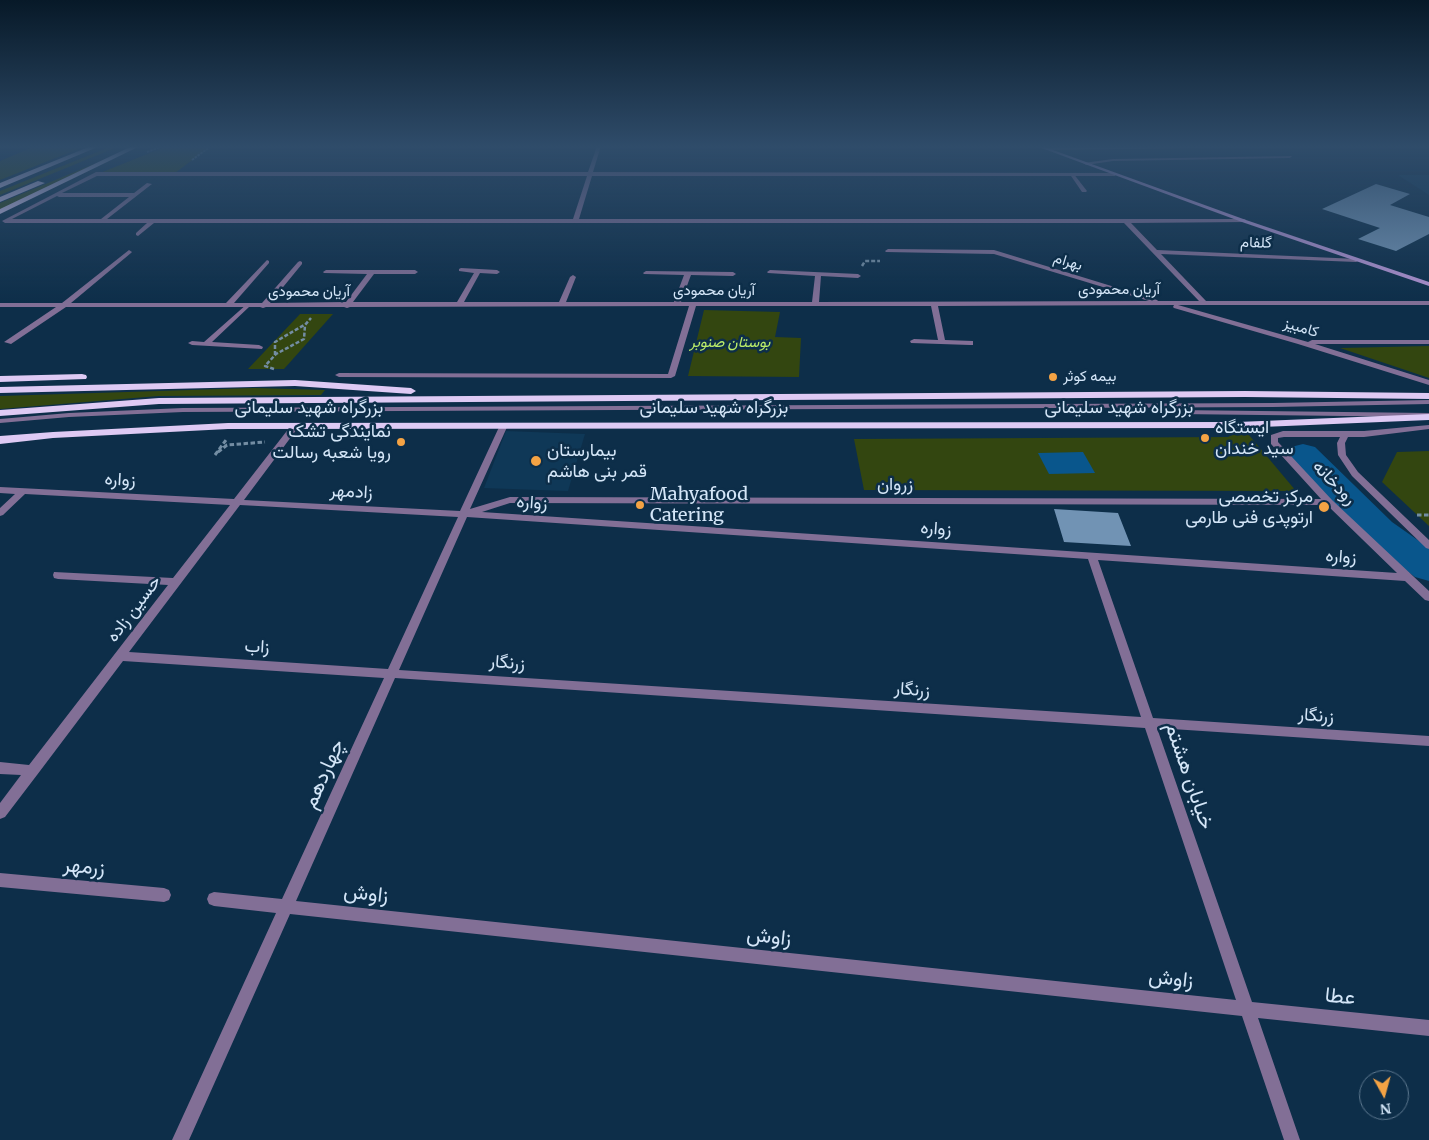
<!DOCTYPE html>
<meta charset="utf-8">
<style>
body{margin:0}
#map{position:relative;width:1429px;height:1140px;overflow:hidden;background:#0d2e49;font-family:Merriweather,serif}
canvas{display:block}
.north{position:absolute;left:1359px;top:1070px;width:50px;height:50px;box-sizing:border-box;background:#0d2e49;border:1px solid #5d788f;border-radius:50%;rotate:173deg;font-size:14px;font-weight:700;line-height:20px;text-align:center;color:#d4e6f8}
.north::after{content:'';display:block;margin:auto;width:18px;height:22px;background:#f4a344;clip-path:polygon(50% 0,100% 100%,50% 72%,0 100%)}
</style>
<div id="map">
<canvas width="1429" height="1140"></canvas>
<div class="north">N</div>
</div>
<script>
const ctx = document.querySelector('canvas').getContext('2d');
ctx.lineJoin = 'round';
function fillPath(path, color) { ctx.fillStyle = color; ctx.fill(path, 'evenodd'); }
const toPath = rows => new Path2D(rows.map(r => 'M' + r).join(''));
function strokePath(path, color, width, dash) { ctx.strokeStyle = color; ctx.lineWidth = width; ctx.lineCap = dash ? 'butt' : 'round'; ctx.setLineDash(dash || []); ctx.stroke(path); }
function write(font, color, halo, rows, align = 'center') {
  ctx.font = font + ' Merriweather,Vazirmatn,serif'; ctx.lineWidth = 5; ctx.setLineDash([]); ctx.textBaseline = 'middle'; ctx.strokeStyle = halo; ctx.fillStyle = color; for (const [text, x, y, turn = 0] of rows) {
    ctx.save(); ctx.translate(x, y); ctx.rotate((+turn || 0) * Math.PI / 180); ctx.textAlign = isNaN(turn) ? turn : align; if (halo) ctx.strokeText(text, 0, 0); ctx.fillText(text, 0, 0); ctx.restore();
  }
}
fillPath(toPath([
 [1398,175,1429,175,1429,195],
 [506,431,585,434,568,491,484,488]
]), '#0f3857');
fillPath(toPath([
 [35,146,86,146,0,180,0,161],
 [112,146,120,146,0,195,0,191],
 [167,146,211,146,175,173,100,173],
 [96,163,66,179,0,210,0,203],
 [704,310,780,312,775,337,801,338,799,377,688,376],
 [300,314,333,314,284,369,248,369],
 [1429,346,1429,378,1340,348],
 [254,388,325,390,321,395,159,396,0,409,0,396],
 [1232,435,1249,435,1296,491,864,490,854,439,1228,437],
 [1429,451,1429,526,1382,482,1397,452]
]), '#334610');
fillPath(toPath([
 [1083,452,1095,473,1049,474,1038,453]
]), '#09568c');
fillPath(toPath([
 [1303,444,1315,447,1392,522,1429,548,1429,581,1415,577,1366,540,1291,461,1286,454,1291,447,1303,444]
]), '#09568c');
fillPath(toPath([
 [1376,184,1410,194,1390,205,1429,217,1429,234,1396,251,1358,239,1380,228,1322,209],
 [1054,509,1118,513,1131,546,1064,542]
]), '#7193b4');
strokePath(toPath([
 [147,152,163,146],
 [192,160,211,146]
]), '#738da3', 2, [2.5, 1]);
strokePath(toPath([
 [862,266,865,261,880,261],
 [275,355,275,342,304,325],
 [274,369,265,366,276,354,304,339,305,325,311,318]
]), '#738da3', 2.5, [4, 2]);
strokePath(toPath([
 [218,452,227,445,265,442],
 [215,455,226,440],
 [1417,515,1429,515]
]), '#738da3', 3, [4.5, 2.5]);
fillPath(toPath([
 [1069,173,1073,173,1087,191,1086,192,1082,192,1069,173],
 [247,304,249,305,249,307,212,342,259,345,263,347,262,349,192,345,188,343,192,341,204,342,247,304],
 [1429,400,1429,404,1273,407,183,412,69,417,0,423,0,419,69,413,183,408,1273,403,1429,400],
 [1175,410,1429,413,1429,417,1178,414,1174,412,1175,410]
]), '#826f96');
fillPath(toPath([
 [597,146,601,146,593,172,1117,173,1115,176,592,176,579,219,1244,219,1246,220,1246,222,1131,223,1157,250,1358,259,1358,261,1356,262,1161,254,1206,301,1429,301,1429,305,1178,305,1308,342,1312,340,1429,340,1429,344,1315,344,1429,380,1429,385,1298,344,1174,308,1173,307,1174,305,938,306,945,340,973,341,973,345,970,345,911,343,910,341,914,339,938,340,931,306,696,306,675,376,671,378,339,377,335,375,339,373,668,374,689,306,350,307,347,308,344,307,266,307,263,308,260,307,66,307,11,344,4,342,56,307,0,307,0,303,62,303,129,250,132,252,131,253,71,303,226,303,267,260,269,261,269,263,234,303,262,303,298,262,300,261,302,262,302,264,270,303,346,302,367,274,324,273,323,272,326,270,415,270,418,272,415,274,374,274,353,302,457,302,474,273,459,271,459,269,461,268,497,270,500,272,497,274,480,273,464,302,559,302,570,277,573,275,576,277,566,302,674,302,684,275,644,274,643,273,646,271,733,272,736,274,733,276,691,275,681,302,812,302,815,276,768,273,767,272,770,270,858,274,861,276,858,278,821,276,819,302,1149,301,994,254,886,252,885,251,888,249,994,250,1157,300,1158,301,1199,301,1124,223,154,223,138,236,136,235,136,233,147,223,5,223,2,221,96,172,588,172,597,146],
 [97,176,587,176,573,219,107,219,152,184,147,183,134,193,62,193,97,176],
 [57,196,59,197,129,197,101,219,12,219,57,196],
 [1172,146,1280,146,1278,147,1047,150,1045,149,1047,148,1172,146],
 [1292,156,1290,158,1113,161,1086,165,1083,163,1113,159,1292,156],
 [293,423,299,423,300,425,244,500,460,511,500,425,504,423,508,425,470,509,510,497,1321,499,1271,444,1271,435,1283,431,1364,431,1429,425,1429,429,1364,437,1348,437,1345,443,1346,455,1358,472,1429,540,1429,549,1426,548,1352,476,1338,455,1337,443,1340,437,1284,437,1278,438,1278,442,1332,500,1429,591,1429,601,1425,600,1405,581,1098,560,1153,718,1429,736,1429,746,1157,728,1252,1002,1429,1020,1429,1036,1258,1018,1300,1140,1284,1140,1242,1016,290,914,189,1140,172,1140,276,913,214,906,209,904,207,899,209,894,214,892,282,899,384,678,123,661,37,775,5,817,0,819,0,803,21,775,0,774,0,762,29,765,168,585,58,579,54,578,53,575,54,572,173,578,230,505,25,494,3,515,0,516,0,508,15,494,0,493,0,487,234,499,293,423],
 [510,503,1327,505,1397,573,482,512,510,503],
 [240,505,458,517,388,669,129,652,240,505],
 [467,517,1088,559,1141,717,399,670,467,517],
 [395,678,1145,728,1236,1000,296,901,395,678],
 [0,873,164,888,169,890,171,895,169,900,164,902,0,887,0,873]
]), '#826f96');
fillPath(toPath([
 [1036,146,1042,146,1246,220,1429,282,1429,286,1242,222,1036,146]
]), '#b394d3');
fillPath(toPath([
 [91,146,100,146,0,188,0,183,91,146],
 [132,146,140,146,0,214,0,209,132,146],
 [38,181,45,183,0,202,0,197,38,181],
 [82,374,86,375,87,377,86,379,0,382,0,376,82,374],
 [295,380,411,388,416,391,411,394,295,386,0,393,0,387,295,380],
 [1245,391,1429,393,1429,399,1245,397,159,404,0,416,0,410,159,398,1245,391],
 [1429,414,1429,420,1238,428,228,429,53,438,0,444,0,436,53,432,228,423,1238,422,1429,414]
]), '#decaf4');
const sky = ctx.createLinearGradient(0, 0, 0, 306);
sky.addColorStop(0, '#071928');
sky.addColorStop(0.48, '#2f4c6a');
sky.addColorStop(1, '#2f4c6a00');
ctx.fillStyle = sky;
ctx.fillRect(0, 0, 1429, 306);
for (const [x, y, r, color] of [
 [1053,377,5,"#f4a344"],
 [1205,438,5,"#f4a344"],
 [401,442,5,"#f4a344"],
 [536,461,6,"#f4a344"],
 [640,505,5,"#f4a344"],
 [1324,507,6,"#f4a344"]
]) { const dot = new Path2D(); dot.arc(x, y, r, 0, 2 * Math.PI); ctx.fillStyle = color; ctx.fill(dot); strokePath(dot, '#0d2e49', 2); }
write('15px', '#d4e6f8', '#0d2e49', [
 ["گلفام",1256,243,2],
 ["بهرام",1068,262,17],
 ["آریان محمودی",1119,290],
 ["آریان محمودی",714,291],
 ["آریان محمودی",309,292],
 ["کامبیز",1301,328,16]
]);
write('italic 15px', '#bced69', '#0d2e49', [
 ["بوستان صنوبر",730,343]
]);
write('15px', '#d4e6f8', '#0d2e49', [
 ["بیمه کوثر",1063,377]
], 'left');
write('18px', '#d4e6f8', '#0d2e49', [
 ["بزرگراه شهید سلیمانی",309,408],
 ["بزرگراه شهید سلیمانی",714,408],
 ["بزرگراه شهید سلیمانی",1119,408],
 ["زواره",120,480,3],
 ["رودخانه",1334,483,46],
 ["زروان",895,485],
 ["زادمهر",351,492,3],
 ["زواره",532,503,4],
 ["زواره",936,529,4],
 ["زواره",1341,557,4],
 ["حسین زاده",134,609,-53],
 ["زاب",257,647,3],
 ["زرنگار",507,663,4],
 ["زرنگار",912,690,4],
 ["زرنگار",1316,716,4]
]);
write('18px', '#d4e6f8', '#0d2e49', [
 ["ایستگاه",1215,428],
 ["سید خندان",1215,449],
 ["نمایندگی تشک",391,432,"right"],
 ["رویا شعبه رسالت",391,453,"right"],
 ["بیمارستان",547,451],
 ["قمر بنی هاشم",547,472],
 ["Mahyafood",650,495],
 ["Catering",650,516],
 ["مرکز تخصصی",1313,497,"right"],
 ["ارتوپدی فنی طارمی",1313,518,"right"]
], 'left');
write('21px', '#d4e6f8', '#0d2e49', [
 ["چهاردهم",324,774,-66],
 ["خیابان هشتم",1189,776,71],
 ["زرمهر",84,867,5],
 ["زاوش",366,894,6],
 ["زاوش",769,937,6],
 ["زاوش",1171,979,6],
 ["عطا",1340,997,6]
]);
</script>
